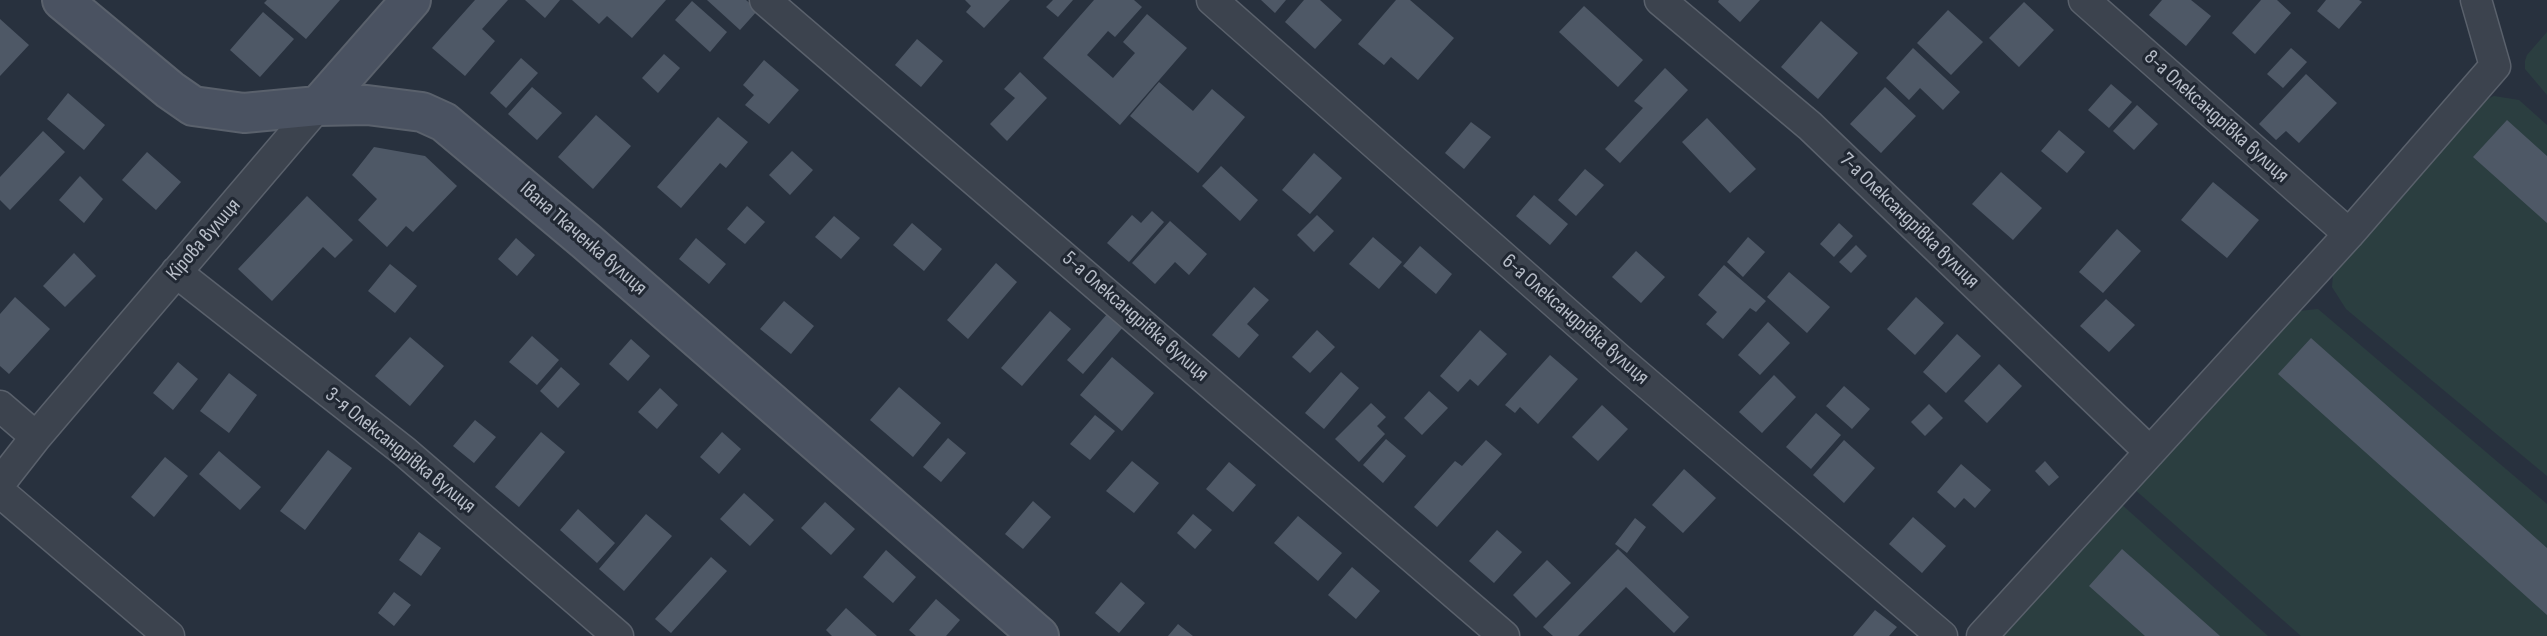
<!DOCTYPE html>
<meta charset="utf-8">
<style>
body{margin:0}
canvas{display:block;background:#28313e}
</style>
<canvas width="2547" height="636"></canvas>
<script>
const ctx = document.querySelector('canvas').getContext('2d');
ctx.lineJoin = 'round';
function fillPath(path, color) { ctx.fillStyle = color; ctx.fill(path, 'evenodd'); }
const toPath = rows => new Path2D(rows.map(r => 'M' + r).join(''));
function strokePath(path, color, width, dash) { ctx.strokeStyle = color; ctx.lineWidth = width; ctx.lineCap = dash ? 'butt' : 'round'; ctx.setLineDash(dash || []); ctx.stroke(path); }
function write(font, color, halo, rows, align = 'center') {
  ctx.font = font + ' "Sofia Sans Condensed",sans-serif'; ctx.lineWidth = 6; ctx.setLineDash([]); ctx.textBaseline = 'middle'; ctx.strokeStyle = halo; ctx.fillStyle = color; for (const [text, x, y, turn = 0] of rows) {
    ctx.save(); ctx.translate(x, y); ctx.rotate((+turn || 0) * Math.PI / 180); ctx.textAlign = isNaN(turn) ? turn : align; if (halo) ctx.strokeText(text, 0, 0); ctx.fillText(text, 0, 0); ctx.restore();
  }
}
fillPath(toPath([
 [2547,32,2547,95,2525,69,2525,61,2527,55],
 [2494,96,2519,100,2547,125,2547,476,2346,309,2332,287,2334,264,2477,104],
 [2318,309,2547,504,2547,636,2301,636,2133,488,2283,323,2299,311],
 [2120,503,2268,636,2000,636]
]), '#2b3e40');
fillPath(toPath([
 [267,0,340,0,306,39,264,3],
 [475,0,508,0,482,29,495,41,465,76,432,48],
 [525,0,560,0,545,18],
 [572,0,666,0,632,38,607,16,599,24],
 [707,0,746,0,758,10,740,30],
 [965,0,1010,0,984,28,966,12,971,6],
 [1053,0,1073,0,1058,17,1046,7],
 [1094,0,1134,0,1142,7,1115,37,1108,31,1087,55,1113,78,1135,53,1123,42,1147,14,1187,48,1120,125,1043,58],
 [1261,0,1286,0,1275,13],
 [1304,0,1320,0,1342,20,1315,49,1285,22],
 [1396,0,1410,0,1454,38,1418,80,1391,57,1384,65,1358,44],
 [1719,0,1760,0,1740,22,1718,2],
 [2162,0,2191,0,2211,16,2186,46,2149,15],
 [2261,0,2277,0,2291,13,2255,54,2232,33],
 [2326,0,2359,0,2362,2,2339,29,2317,11],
 [692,1,727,32,710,52,675,20],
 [2024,2,2054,30,2019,67,1989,38],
 [1584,6,1643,60,1618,87,1559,32],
 [1948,10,1983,42,1951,75,1917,43],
 [263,12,294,39,260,77,230,50],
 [0,19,29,45,0,76],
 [1821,21,1858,53,1818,99,1781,67],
 [917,39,943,61,921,87,895,65],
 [1913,48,1960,92,1943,110,1920,88,1909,100,1886,78],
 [2291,48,2307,62,2283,88,2267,74],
 [664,54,680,68,658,93,642,78],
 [521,58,538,73,506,108,490,93],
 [764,60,799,90,769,124,745,105,754,95,743,85],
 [1665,68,1688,90,1620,163,1605,149,1643,108,1634,101],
 [1020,72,1047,98,1007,141,990,124,1015,98,1004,89],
 [2306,74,2337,103,2299,143,2286,131,2276,140,2259,124],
 [1159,82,1193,111,1212,89,1245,117,1198,173,1130,116],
 [2111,84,2132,102,2109,128,2088,110],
 [532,87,562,113,537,140,508,114],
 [1885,87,1916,116,1881,153,1850,124],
 [68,93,105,125,84,150,47,119],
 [2137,105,2158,124,2134,150,2113,131],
 [596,115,631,146,593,189,558,157],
 [718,117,748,142,726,168,720,163,681,208,657,187],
 [1707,118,1756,169,1730,193,1682,142],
 [2507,120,2547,156,2547,223,2473,157],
 [1471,122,1491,137,1464,169,1445,153],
 [2059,130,2085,152,2067,173,2041,151],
 [43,131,65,152,10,210,0,200,0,177],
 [374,147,425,156,457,186,413,232,406,226,387,247,358,220,377,199,352,175],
 [792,151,813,170,790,195,769,175],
 [147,152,181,182,156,210,122,180],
 [1314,153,1342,178,1310,214,1282,190],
 [1221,166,1258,200,1240,221,1202,186],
 [1585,169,1604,185,1576,216,1558,200],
 [2001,172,2042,208,2013,240,1972,204],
 [80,176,103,199,84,223,59,200],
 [2213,182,2259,220,2227,258,2181,220],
 [1534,195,1568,224,1550,245,1516,216],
 [307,196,353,240,335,258,323,247,272,301,238,269],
 [747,206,765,222,745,244,727,229],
 [1152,211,1164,222,1129,262,1107,243,1132,215,1141,223],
 [1317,215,1334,231,1314,252,1297,235],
 [834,216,860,238,841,259,815,237],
 [1170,221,1207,254,1189,275,1175,262,1155,284,1132,263],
 [912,223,942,249,924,271,893,245],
 [1839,223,1853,236,1834,257,1820,244],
 [2117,229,2141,251,2103,293,2079,272],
 [1373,237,1402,262,1379,289,1349,264],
 [1748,237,1765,252,1743,277,1727,262],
 [516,238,535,255,517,276,498,259],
 [696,238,726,264,709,284,679,259],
 [1856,245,1867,256,1851,273,1839,262],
 [1420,246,1452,274,1436,294,1403,266],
 [1636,251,1665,277,1641,303,1612,277],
 [74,253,96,276,65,307,43,286],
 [996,263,1017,282,968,339,947,320],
 [390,264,417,286,395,313,368,291],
 [1724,265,1766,301,1756,312,1750,308,1723,339,1706,324,1717,312,1698,295],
 [1789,272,1830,307,1807,333,1767,297],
 [1254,287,1269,300,1247,324,1259,335,1239,358,1212,335],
 [15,297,50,329,9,374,0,366,0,314],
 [1916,297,1944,323,1915,355,1887,329],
 [2106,299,2135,325,2109,352,2080,326],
 [784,301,814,326,791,354,760,329],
 [1050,311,1071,329,1022,386,1001,368],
 [1108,313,1124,326,1083,374,1067,360],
 [1768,322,1790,343,1760,375,1738,355],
 [1317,330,1335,347,1310,373,1292,357],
 [1480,330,1507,354,1478,386,1470,379,1458,392,1440,376],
 [1957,334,1981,356,1946,393,1923,372],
 [532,336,559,360,537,385,509,362],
 [410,337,444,366,410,406,375,376],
 [2311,338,2547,548,2547,615,2278,374],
 [631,339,650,356,628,381,609,364],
 [1550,355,1578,379,1538,424,1520,407,1515,413,1505,405],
 [1112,357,1154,393,1122,431,1080,395],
 [178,362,198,379,173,410,153,393],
 [1999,364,2022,386,1987,423,1964,401],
 [561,367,580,384,558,408,540,391],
 [1341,372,1359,388,1324,429,1305,413],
 [229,373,257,395,229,433,200,411],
 [1774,375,1796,397,1762,433,1739,412],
 [1844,386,1870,409,1852,429,1826,406],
 [899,387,941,423,913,457,870,420],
 [660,388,678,405,657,429,638,412],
 [1429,391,1448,408,1422,435,1404,418],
 [1371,403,1386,417,1377,426,1385,434,1359,462,1335,439],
 [1929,404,1943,418,1925,436,1911,422],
 [1602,405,1628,429,1598,461,1572,437],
 [1816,413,1841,435,1811,469,1786,447],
 [1095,415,1115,431,1090,460,1070,444],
 [475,420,496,437,474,463,453,446],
 [541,432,565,452,519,507,495,487],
 [722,432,741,449,719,474,700,457],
 [948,438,966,453,941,482,923,467],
 [1386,439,1406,456,1383,483,1363,465],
 [1486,440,1502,454,1437,527,1414,507,1455,461,1462,466],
 [1844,440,1875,468,1844,503,1813,475],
 [328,450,352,468,305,530,280,511],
 [219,451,261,487,240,510,199,474],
 [165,457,188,476,154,517,131,497],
 [1132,461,1159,483,1134,513,1106,491],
 [2045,461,2059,477,2049,486,2035,471],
 [1229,462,1256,485,1233,512,1206,489],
 [1961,464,1991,490,1975,508,1964,498,1955,508,1937,492],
 [1684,469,1716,498,1683,533,1652,505],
 [744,493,774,520,750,546,720,519],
 [1033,501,1051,517,1023,549,1005,534],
 [825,502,855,529,831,555,801,528],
 [578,509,615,543,597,563,560,530],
 [646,514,672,536,624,591,599,569],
 [1193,514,1212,530,1195,549,1177,533],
 [1298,516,1342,553,1318,581,1274,543],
 [1913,517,1946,546,1922,573,1889,544],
 [1635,518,1646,527,1627,553,1615,544],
 [1497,530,1522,552,1494,583,1469,561],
 [419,532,441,548,421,576,399,560],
 [1618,549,1689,617,1674,633,1626,587,1578,636,1553,636,1543,627],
 [2122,549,2157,580,2220,636,2145,636,2089,586],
 [886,550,916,577,893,603,863,577],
 [711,557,727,571,671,633,655,619],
 [1547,560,1571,583,1536,618,1513,595],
 [1352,567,1380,591,1356,619,1328,595],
 [1121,582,1145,603,1119,633,1095,613],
 [394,592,411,605,394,626,378,613],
 [936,599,960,620,946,636,916,636,909,630],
 [846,608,877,636,832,636,826,630],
 [1875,610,1897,627,1889,636,1853,636],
 [1178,624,1193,636,1168,636]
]), '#4e5866');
const street = toPath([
 [765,0,1504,636],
 [1212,0,1621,361,1942,636],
 [1660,0,1810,126,2150,452],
 [2084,0,2349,234],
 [176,272,405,452,618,636],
 [0,406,36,437],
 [0,483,36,437,318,106],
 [0,492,169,636],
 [1982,636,2349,234,2495,66,2476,0]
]);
const secondary = toPath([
 [62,0,170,90,193,106,244,113,318,106,367,105,422,112,444,122,587,242,1039,636],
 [318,106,411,0]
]);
strokePath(street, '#5a616c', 33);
strokePath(secondary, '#5a616c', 42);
strokePath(street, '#3c434e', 30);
strokePath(secondary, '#4a5261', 38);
write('21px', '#b8bec9', '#212833', [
 ["8-а Олександрівка вулиця",2216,117,42],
 ["7-а Олександрівка вулиця",1909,221,44],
 ["Івана Ткаченка вулиця",583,239,41],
 ["Кірова вулиця",204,240,-49],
 ["5-а Олександрівка вулиця",1135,317,41],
 ["6-а Олександрівка вулиця",1575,320,41],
 ["3-я Олександрівка вулиця",400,451,39]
]);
</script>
